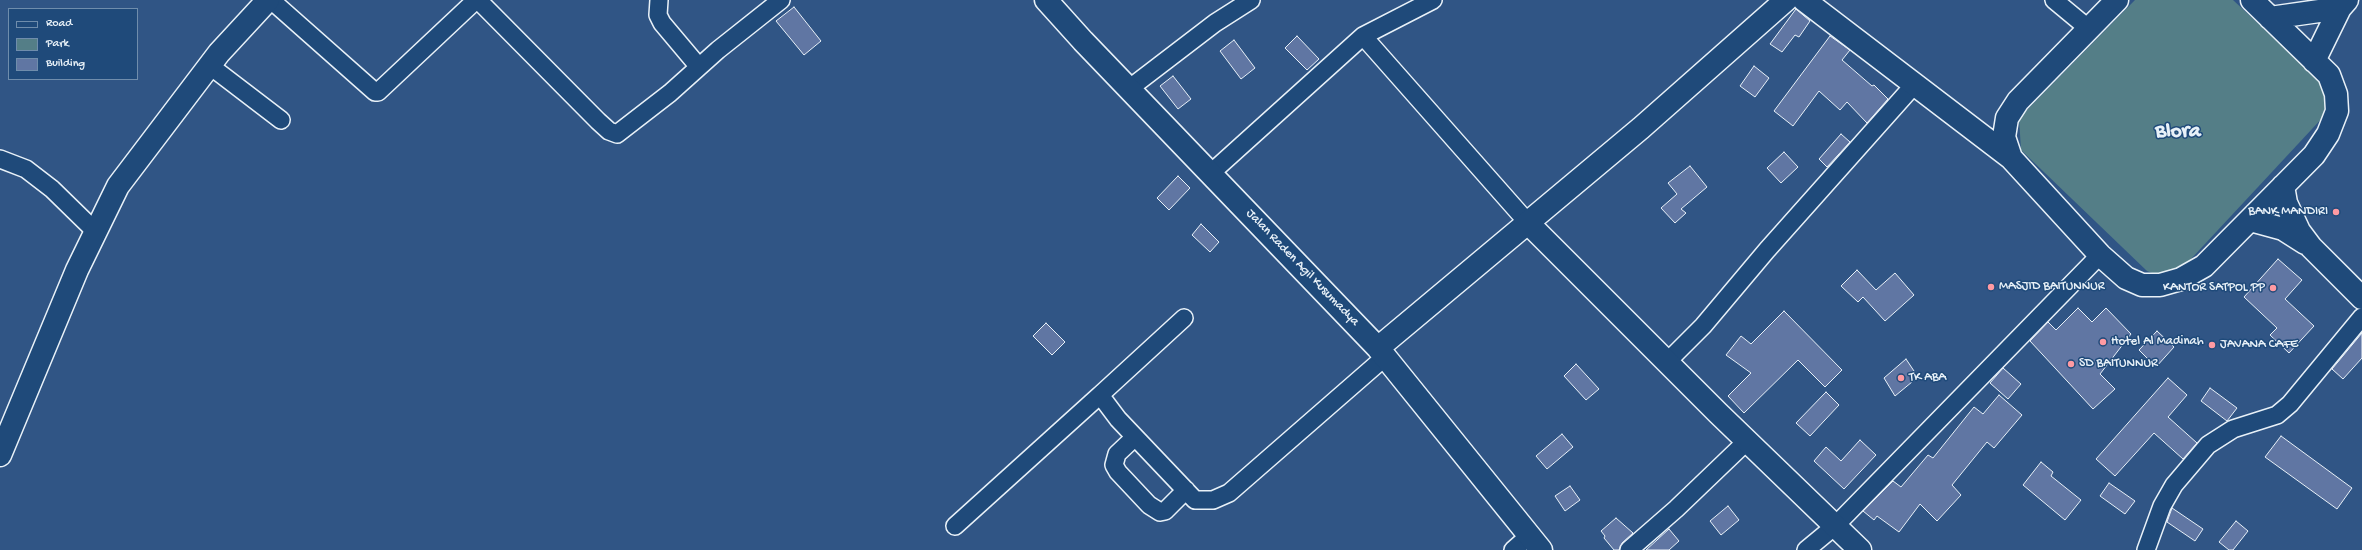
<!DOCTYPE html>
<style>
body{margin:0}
#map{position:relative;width:2362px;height:550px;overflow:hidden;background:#305585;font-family:"Gochi Hand",sans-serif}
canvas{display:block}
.legend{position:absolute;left:8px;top:8px;width:130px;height:72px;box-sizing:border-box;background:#1f4a7a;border:1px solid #6f8dac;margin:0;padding:5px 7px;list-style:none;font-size:12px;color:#e8f1f8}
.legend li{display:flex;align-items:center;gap:8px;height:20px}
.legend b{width:20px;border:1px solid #6f8dac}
</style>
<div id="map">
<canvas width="2362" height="550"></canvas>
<ul class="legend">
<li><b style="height:5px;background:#1f4a7a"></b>Road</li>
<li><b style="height:11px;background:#547e87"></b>Park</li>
<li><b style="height:11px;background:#6076a3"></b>Building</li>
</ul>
</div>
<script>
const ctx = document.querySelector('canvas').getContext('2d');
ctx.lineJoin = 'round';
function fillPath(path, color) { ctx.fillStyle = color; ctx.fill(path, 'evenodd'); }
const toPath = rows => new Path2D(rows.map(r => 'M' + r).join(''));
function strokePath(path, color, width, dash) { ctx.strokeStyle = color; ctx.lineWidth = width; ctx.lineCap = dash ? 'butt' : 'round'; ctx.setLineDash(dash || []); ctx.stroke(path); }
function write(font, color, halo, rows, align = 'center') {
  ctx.font = font + ' "Gochi Hand",sans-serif'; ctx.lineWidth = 3; ctx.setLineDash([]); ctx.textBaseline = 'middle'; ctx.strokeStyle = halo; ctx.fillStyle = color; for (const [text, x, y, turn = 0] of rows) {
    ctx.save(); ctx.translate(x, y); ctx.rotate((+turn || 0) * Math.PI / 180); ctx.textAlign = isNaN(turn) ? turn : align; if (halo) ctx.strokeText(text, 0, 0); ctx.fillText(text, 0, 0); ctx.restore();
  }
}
fillPath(toPath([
 [2135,0,2233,0,2324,85,2328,99,2325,115,2177,274,2161,277,2147,271,2021,150,2019,118]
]), '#547e87');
const building = toPath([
 [794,7,821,41,804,55,776,21,794,7],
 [1796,9,1810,21,1799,37,1795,35,1782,52,1770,44,1796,9],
 [1297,36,1319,59,1307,70,1285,48,1297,36],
 [1830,36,1850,50,1842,60,1872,86,1874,85,1888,99,1867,123,1847,102,1840,110,1819,91,1793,126,1774,111,1830,36],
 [1234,40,1255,68,1241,79,1220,51,1234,40],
 [1754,66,1769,78,1755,97,1740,86,1754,66],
 [1173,76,1191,99,1178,109,1160,86,1173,76],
 [1841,134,1850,142,1827,167,1819,159,1841,134],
 [1784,152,1798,167,1781,183,1767,168,1784,152],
 [1690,166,1707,187,1681,209,1686,213,1675,223,1661,208,1677,194,1668,183,1690,166],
 [1178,176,1190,188,1169,210,1157,198,1178,176],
 [1201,224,1219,242,1210,252,1192,235,1201,224],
 [2278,259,2302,280,2285,299,2314,326,2289,353,2270,335,2277,328,2244,297,2278,259],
 [1857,270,1876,290,1895,273,1914,295,1885,321,1863,297,1858,302,1841,286,1857,270],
 [2078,308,2092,322,2106,308,2131,334,2100,374,2115,389,2093,409,2030,341,2048,322,2056,330,2078,308],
 [1784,311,1842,370,1825,387,1798,360,1744,413,1728,396,1751,373,1726,355,1741,336,1751,344,1784,311],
 [1046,323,1065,342,1052,355,1033,336,1046,323],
 [2157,331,2174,347,2156,367,2139,350,2157,331],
 [2362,333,2362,358,2343,379,2332,369,2362,333],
 [1906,359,1918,377,1895,396,1884,378,1906,359],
 [1576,364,1599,389,1586,400,1564,376,1576,364],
 [2003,368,2021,384,2008,399,1990,383,2003,368],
 [2168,378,2187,395,2168,417,2197,443,2183,459,2154,433,2115,476,2096,459,2168,378],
 [2210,388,2237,408,2227,421,2201,401,2210,388],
 [1826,392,1839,405,1810,436,1796,423,1826,392],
 [1999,395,2022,415,1994,448,1987,442,1952,485,1961,495,1937,521,1920,504,1899,532,1877,516,1874,520,1863,511,1893,481,1901,487,1928,455,1933,458,1974,407,1983,414,1999,395],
 [1562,434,1573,447,1547,469,1536,456,1562,434],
 [2281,436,2352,488,2337,509,2265,457,2281,436],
 [1860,440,1876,455,1844,489,1814,461,1826,447,1841,461,1860,440],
 [2041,462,2053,472,2051,476,2081,500,2065,520,2023,485,2041,462],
 [2109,483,2135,501,2125,514,2100,496,2109,483],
 [1570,486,1580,500,1565,511,1555,496,1570,486],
 [1728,506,1739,520,1721,535,1710,521,1728,506],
 [2172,508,2203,529,2195,541,2167,522,2172,508],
 [1616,518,1633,533,1622,543,1619,550,1614,550,1604,538,1605,536,1601,531,1616,518],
 [2236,521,2248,531,2233,550,2229,550,2219,542,2236,521],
 [1669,529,1679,541,1669,550,1646,550,1669,529]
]);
fillPath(building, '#6076a3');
strokePath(building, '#e8f1f8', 1);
const minor = toPath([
 [271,0,375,92,378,92,476,0],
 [478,0,598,121,609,131,617,134,670,93,718,50,781,0],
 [659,0,658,15,662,23,699,67],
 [2054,0,2089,29],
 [1363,36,1529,224],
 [209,65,281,120],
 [1130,88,1215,23,1251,0],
 [0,159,26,169,52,189,96,232],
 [1211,173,1363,36,1433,0],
 [1667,362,1703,326,1767,250,1914,85],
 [1100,395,1184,318],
 [1135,437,1117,454,1114,465,1118,472,1149,505,1160,512,1165,511,1186,490],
 [955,526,1100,395,1118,419,1195,500,1213,500,1229,493,1385,357],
 [1513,550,1530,535],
 [1629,550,1676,509,1747,441],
 [1806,550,1835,526,2100,255],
 [2146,550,2162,506,2174,485,2208,445,2233,429,2277,415,2290,404,2362,317]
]);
const major = toPath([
 [1046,0,1083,41,1378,348,1541,550],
 [1804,0,2011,158],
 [2117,0,2018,101,2007,118,2004,137,2011,158,2100,255,2126,278,2142,285,2160,285,2181,279,2204,266,2314,155,2328,134,2337,111,2336,94,2329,75,2252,0],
 [2270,18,2340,8],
 [2314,61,2340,8,2347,0],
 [2283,186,2286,203,2299,231,2311,247,2362,298],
 [2250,220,2283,229,2305,243],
 [1529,224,1718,413,1860,550],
 [1378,348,1641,128,1786,0],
 [0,455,77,270,118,186,219,53,268,0]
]);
strokePath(minor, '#e8f1f8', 20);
strokePath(major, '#e8f1f8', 25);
strokePath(minor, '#1f4a7a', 17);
strokePath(major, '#1f4a7a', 22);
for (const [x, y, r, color] of [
 [2336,212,4,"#ff9aa2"],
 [1991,287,4,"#ff9aa2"],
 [2273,288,4,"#ff9aa2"],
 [2103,342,4,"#ff9aa2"],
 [2212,345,4,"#ff9aa2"],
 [2071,364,4,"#ff9aa2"],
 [1901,378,4,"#ff9aa2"]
]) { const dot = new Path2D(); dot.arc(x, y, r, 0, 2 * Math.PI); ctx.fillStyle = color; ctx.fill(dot); strokePath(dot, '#1f4a7a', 1.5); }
write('13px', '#e8f1f8', '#1f4a7a', [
 ["BANK MANDIRI",2328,212,"right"],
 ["MASJID BAITUNNUR",1999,287],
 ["KANTOR SATPOL PP",2265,288,"right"],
 ["Hotel Al Madinah",2111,342],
 ["JAVANA CAFE",2220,345],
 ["SD BAITUNNUR",2079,364],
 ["TK ABA",1909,378]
], 'left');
write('13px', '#e8f1f8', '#1f4a7a', [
 ["Jalan Raden Agil Kusumadya",1302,268,46]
]);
write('bold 21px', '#e8f1f8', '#1f4a7a', [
 ["Blora",2178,133]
]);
</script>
